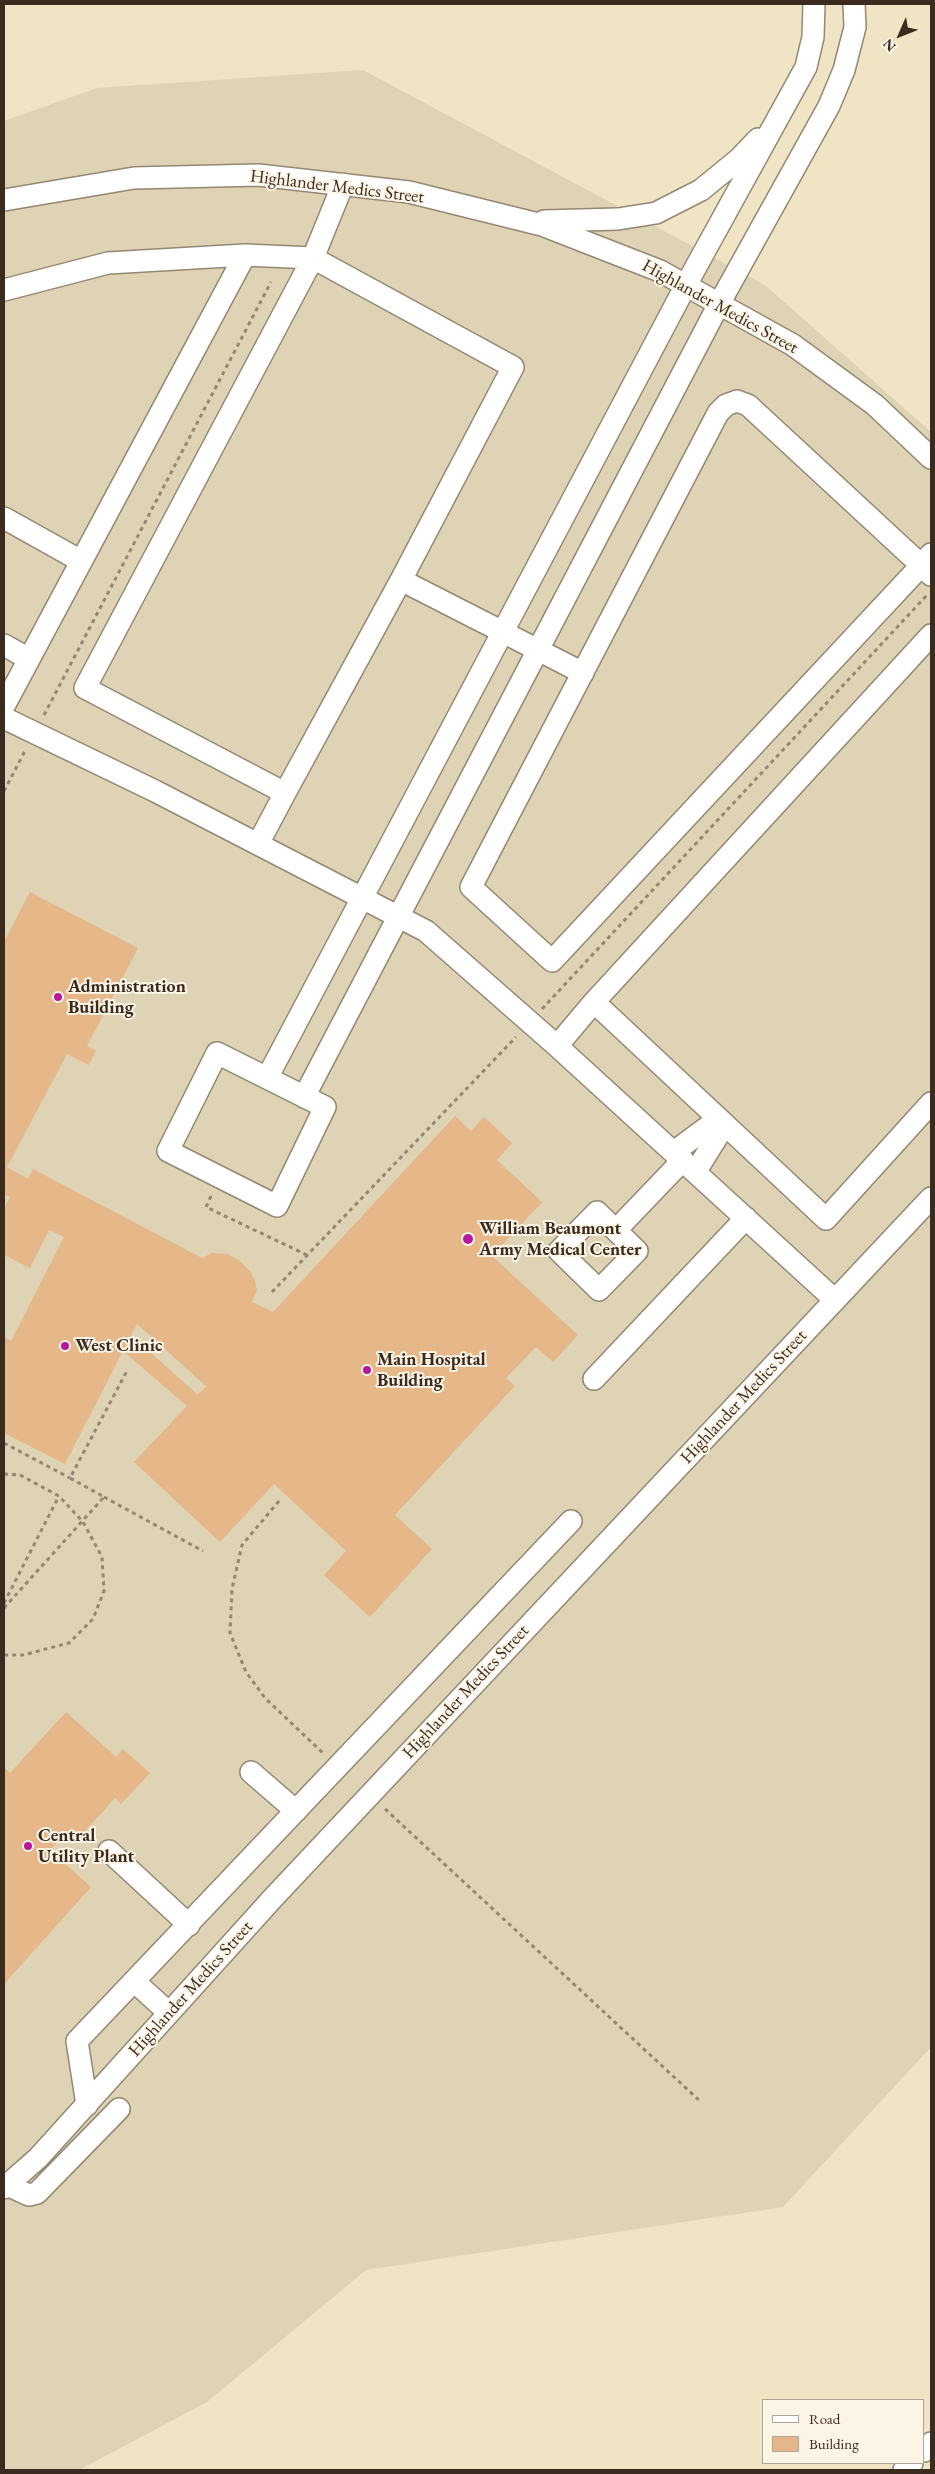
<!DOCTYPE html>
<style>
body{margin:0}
#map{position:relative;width:935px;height:2474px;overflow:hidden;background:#efe4c4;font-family:"EB Garamond",serif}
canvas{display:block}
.frame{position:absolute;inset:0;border:5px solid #3b2a1e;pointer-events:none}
.legend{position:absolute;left:762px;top:2399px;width:162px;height:65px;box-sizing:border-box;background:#fcf5e5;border:1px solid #afa495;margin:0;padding:6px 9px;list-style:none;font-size:15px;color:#3b2a1e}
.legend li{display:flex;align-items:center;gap:10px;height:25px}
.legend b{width:25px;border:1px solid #afa495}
.north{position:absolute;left:875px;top:10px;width:50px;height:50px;-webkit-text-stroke:4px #fcf5e5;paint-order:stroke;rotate:226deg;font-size:14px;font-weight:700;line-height:20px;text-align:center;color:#3b2a1e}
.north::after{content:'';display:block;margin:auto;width:18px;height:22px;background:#3b2a1e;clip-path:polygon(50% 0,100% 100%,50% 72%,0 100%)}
</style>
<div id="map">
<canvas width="935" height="2474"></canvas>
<div class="frame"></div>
<ul class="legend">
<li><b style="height:6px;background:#fff"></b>Road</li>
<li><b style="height:14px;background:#e6b789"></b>Building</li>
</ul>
<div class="north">N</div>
</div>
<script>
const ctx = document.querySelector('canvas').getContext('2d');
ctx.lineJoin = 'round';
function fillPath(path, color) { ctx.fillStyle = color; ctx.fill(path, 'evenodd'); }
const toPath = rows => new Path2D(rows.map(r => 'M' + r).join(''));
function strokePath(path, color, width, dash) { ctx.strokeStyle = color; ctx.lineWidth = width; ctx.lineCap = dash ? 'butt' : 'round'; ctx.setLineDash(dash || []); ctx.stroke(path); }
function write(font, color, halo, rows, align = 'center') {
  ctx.font = font + ' "EB Garamond",serif'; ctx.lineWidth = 4; ctx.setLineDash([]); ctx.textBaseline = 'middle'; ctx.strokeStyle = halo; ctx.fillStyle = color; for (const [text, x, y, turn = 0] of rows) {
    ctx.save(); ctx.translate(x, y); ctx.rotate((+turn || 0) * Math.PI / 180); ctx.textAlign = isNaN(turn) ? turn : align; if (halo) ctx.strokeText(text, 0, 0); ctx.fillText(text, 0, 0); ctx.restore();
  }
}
fillPath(toPath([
 [363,70,765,285,931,432,931,2047,783,2207,366,2270,207,2402,79,2470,4,2470,4,121,97,88]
]), '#ded3b4');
fillPath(toPath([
 [30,892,138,948,87,1046,96,1051,89,1065,67,1054,7,1167,28,1179,33,1169,202,1258,212,1253,227,1254,239,1260,250,1271,255,1281,257,1290,252,1302,273,1312,455,1116,471,1131,484,1117,512,1143,497,1160,542,1202,492,1256,578,1335,553,1362,536,1347,506,1378,515,1386,395,1515,432,1549,370,1617,324,1575,346,1551,274,1484,220,1542,134,1462,187,1406,123,1351,65,1464,4,1433,4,1337,11,1341,64,1237,49,1230,30,1268,4,1255,4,1208,10,1197,4,1194,4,942],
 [137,1324,206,1386,198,1395,131,1335],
 [66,1712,116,1757,123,1749,150,1773,121,1804,115,1798,75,1842,65,1833,50,1850,91,1887,4,1984,4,1767,10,1773]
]), '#e6b789');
const minor = toPath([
 [4,200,134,178,258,175,409,192,542,225,660,271,793,345,875,405,931,458],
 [544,221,618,219,656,213,701,190,739,159,758,139],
 [4,290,108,263,245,255],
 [4,518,81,561],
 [931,554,921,565,917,570,552,961,471,887,718,413,726,405,737,401,748,405,921,565,931,575],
 [401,580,583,673],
 [4,645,29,659],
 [4,706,245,255,313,258,343,184],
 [4,718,155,791,426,931,557,1046,835,1300],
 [258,844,285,793,401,580,513,367,313,258,85,688,285,793],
 [594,1002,931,635],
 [557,1046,594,1002,826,1219,931,1103],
 [217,1053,325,1107,277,1206,168,1151,217,1053],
 [267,1078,686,285,806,67,813,37,814,4],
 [304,1097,719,304,829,106,844,70,855,27,854,4],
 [674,1152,709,1126,718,1126],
 [696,1171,719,1134,718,1126,722,1122],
 [597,1212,637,1251,599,1290,559,1251,597,1212],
 [616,1230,683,1160],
 [594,1379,746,1218],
 [251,1772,296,1811],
 [109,1851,189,1925],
 [135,1982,169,2013],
 [87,2105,77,2041,571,1521],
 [7,2185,29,2195,37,2193,119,2109],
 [4,2188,38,2158,273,1898,931,1198],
 [924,2451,931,2443],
 [904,2470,912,2463]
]);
strokePath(minor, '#958771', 24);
strokePath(toPath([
 [44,715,271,282],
 [4,791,26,749],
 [542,1009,928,594],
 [211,1196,206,1207,307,1255],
 [272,1292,516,1037],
 [4,1443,70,1478],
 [4,1474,20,1475,59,1496,83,1522,102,1557,104,1591,93,1619,69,1643,23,1655,4,1655],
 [104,1497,203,1551],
 [279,1501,242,1545,232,1589,230,1633,246,1672,265,1698,323,1753],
 [4,1603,59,1496],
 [4,1608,104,1497,70,1478,128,1369],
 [385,1809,701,2102]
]), '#958771', 3, [4, 4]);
strokePath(minor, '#fff', 21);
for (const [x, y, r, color] of [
 [58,997,5,"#b5179e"],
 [468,1239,6,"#b5179e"],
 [65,1346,5,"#b5179e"],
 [367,1370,5,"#b5179e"],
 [28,1846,5,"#b5179e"]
]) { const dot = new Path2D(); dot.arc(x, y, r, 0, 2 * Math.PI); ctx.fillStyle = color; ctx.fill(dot); strokePath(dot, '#fcf5e5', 2); }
write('18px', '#3b2a1e', '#fcf5e5', [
 ["Highlander Medics Street",337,187,7],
 ["Highlander Medics Street",720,307,29],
 ["Highlander Medics Street",744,1397,-47],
 ["Highlander Medics Street",466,1692,-47],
 ["Highlander Medics Street",191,1989,-48]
]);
write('bold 18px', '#3b2a1e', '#fcf5e5', [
 ["Administration",68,987],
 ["Building",68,1008],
 ["William Beaumont",479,1229],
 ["Army Medical Center",479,1250],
 ["West Clinic",75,1346],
 ["Main Hospital",377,1360],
 ["Building",377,1381],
 ["Central",38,1836],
 ["Utility Plant",38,1857]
], 'left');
</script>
